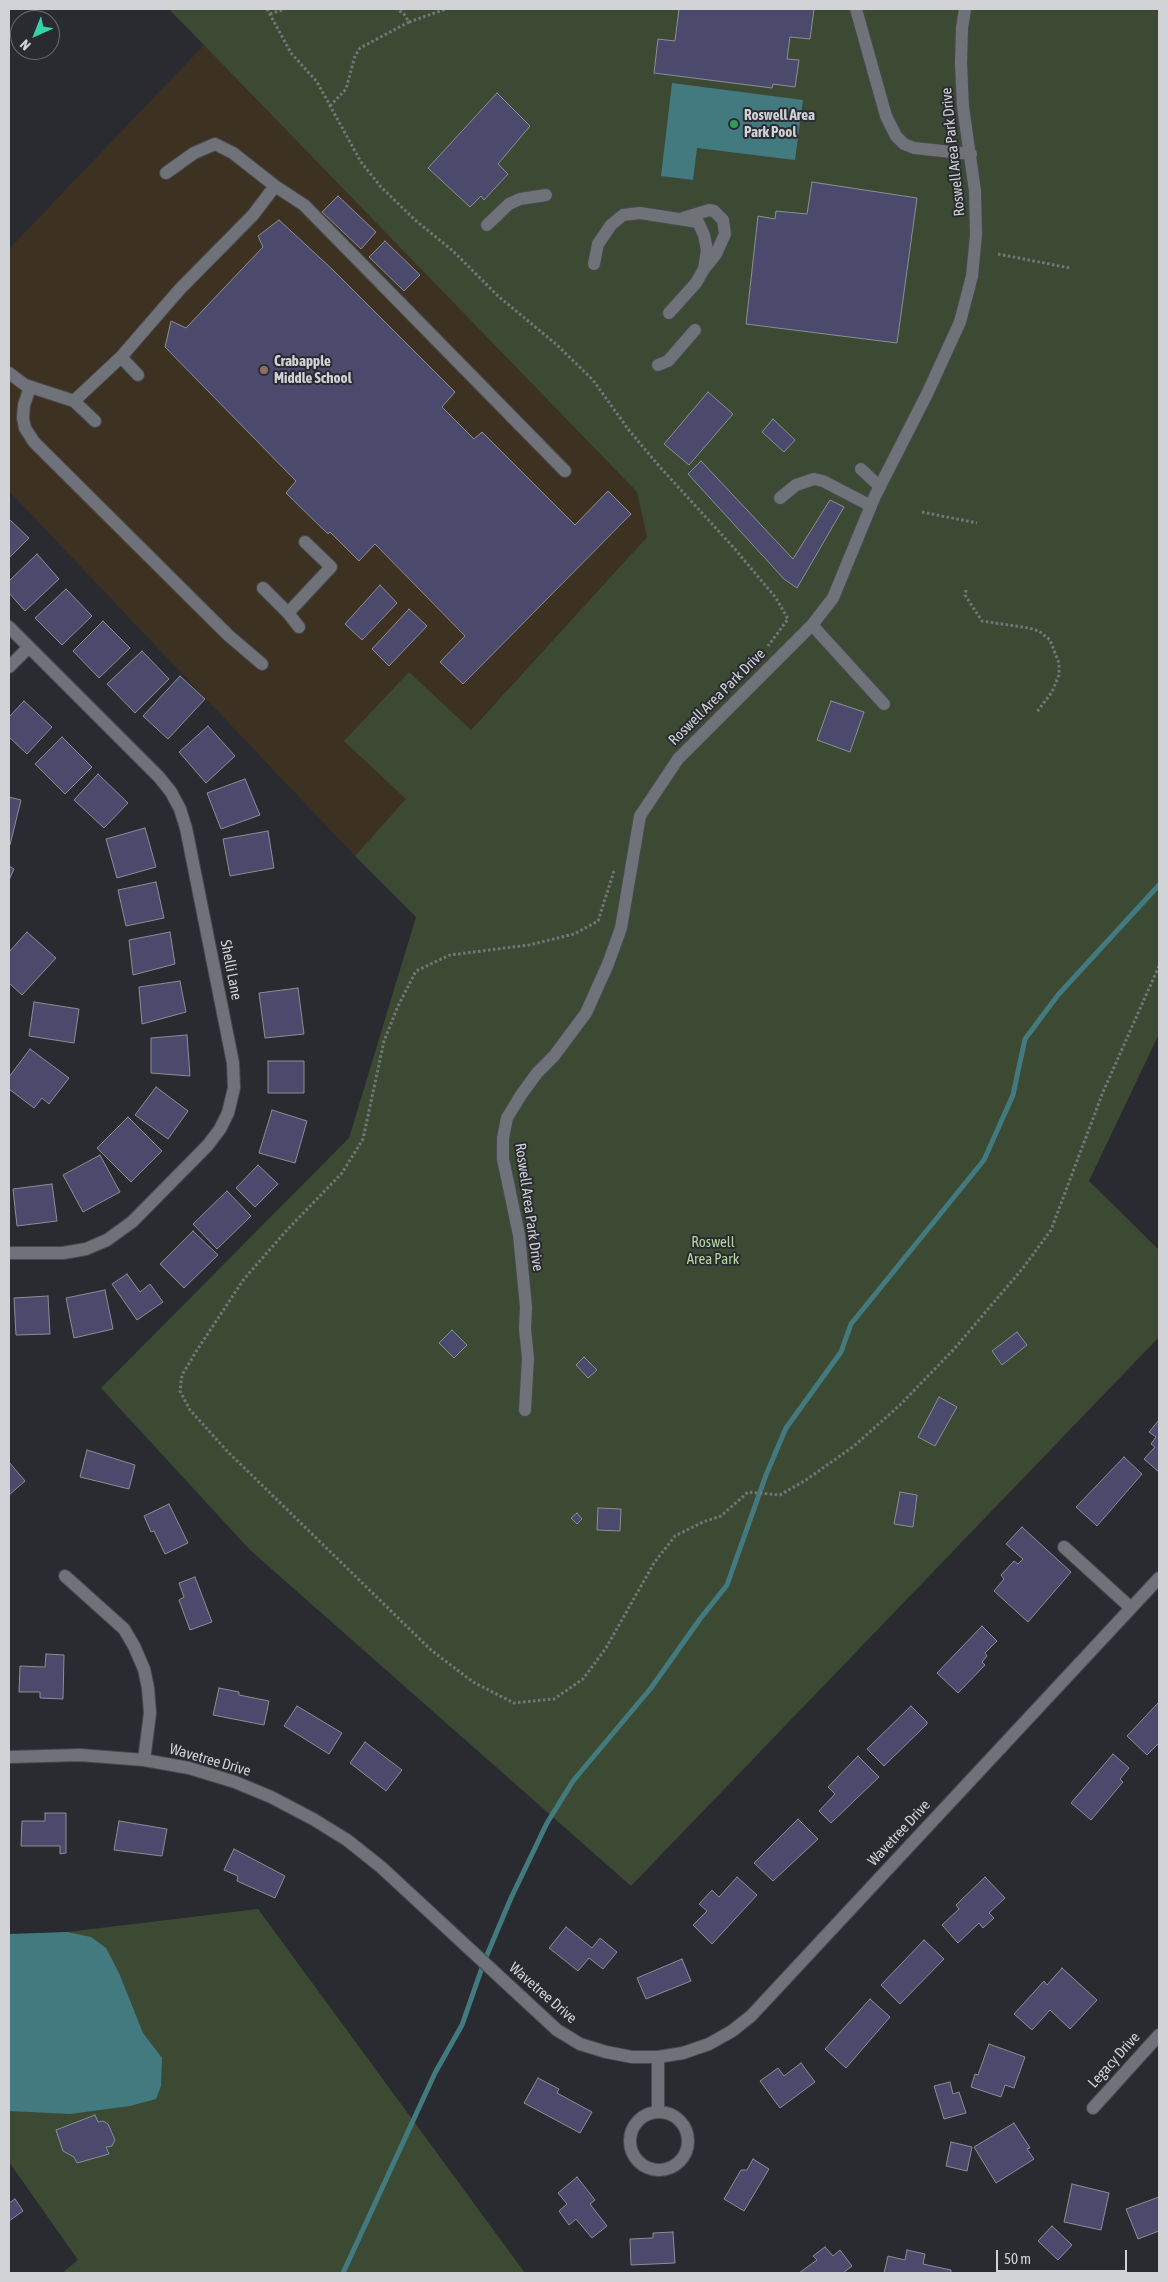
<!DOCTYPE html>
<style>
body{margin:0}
#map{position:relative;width:1168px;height:2282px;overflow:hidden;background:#292b31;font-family:"Asap Condensed",sans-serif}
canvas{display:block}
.frame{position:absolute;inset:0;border:10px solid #d0d2d5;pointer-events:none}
.north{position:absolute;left:10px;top:10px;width:50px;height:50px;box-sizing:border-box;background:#292b31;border:1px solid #6c6e73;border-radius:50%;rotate:224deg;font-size:14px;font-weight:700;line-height:20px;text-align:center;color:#d0d2d5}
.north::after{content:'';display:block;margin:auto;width:18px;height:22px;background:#35d4a7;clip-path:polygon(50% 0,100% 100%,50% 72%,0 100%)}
.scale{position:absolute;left:996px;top:2250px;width:131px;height:22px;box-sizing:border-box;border:2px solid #d0d2d5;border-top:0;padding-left:6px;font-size:15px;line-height:18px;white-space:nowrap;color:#d0d2d5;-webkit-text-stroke:4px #292b31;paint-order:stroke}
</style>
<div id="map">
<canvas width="1168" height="2282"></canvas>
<div class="frame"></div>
<div class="north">N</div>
<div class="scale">50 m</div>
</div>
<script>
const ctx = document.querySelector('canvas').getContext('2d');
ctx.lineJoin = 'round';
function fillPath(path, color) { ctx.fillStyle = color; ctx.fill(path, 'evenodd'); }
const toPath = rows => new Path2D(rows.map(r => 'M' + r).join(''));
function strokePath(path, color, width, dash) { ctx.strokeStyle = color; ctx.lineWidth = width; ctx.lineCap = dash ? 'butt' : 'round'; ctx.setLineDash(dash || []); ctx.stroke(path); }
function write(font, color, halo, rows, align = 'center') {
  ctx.font = font + ' "Asap Condensed",sans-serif'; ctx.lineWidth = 4; ctx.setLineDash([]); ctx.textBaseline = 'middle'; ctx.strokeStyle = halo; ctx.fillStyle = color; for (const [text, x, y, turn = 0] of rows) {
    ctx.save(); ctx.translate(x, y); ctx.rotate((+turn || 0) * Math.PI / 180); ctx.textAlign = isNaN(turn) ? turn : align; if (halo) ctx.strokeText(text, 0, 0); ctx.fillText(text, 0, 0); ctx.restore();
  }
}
fillPath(toPath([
 [204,45,637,492,647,537,355,856,9,491,9,249]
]), '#3d3122');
fillPath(toPath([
 [169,9,1159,9,1159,1034,1089,1181,1159,1250,1159,1337,631,1886,250,1550,101,1388,349,1138,416,917,355,856,406,799,344,741,409,672,471,730,647,537,637,492],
 [258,1909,525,2273,62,2273,78,2260,9,2162,9,1939]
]), '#3c4a34');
fillPath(toPath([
 [672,83,803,100,795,160,697,148,693,180,661,176],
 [67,1932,91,1937,106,1948,119,1973,143,2033,162,2058,161,2086,156,2099,130,2106,70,2114,9,2111,9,1934]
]), '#437a7f');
strokePath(toPath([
 [343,2273,435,2073,462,2025,484,1962,511,1898,547,1823,573,1781,651,1688,700,1619,727,1585,766,1475,786,1428,841,1352,851,1324,984,1160,1013,1095,1025,1039,1058,995,1159,885]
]), '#437a7f', 5);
const building = toPath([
 [679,9,814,9,810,39,790,37,787,59,799,60,795,87,773,84,772,88,654,73,658,39,675,41,679,9],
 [497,93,530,126,498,164,508,174,484,200,481,196,470,207,428,168,497,93],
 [812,182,917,198,897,343,746,324,758,216,775,219,776,211,807,214,812,182],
 [338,196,376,232,361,249,322,212,338,196],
 [279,220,333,270,455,392,442,407,474,439,482,432,575,525,608,491,631,514,463,684,440,662,465,636,375,544,359,561,330,532,328,534,286,493,296,481,165,347,171,321,186,328,263,247,258,236,279,220],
 [385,241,420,275,404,291,369,257,385,241],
 [708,392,733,414,689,465,664,444,708,392],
 [773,419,795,440,784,452,762,432,773,419],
 [701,461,793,559,830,500,844,507,797,588,784,579,688,474,701,461],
 [9,519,29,538,9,558,9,519],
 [37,554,59,579,25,611,9,593,9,581,37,554],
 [380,585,397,603,362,640,345,624,380,585],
 [66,589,92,616,62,645,35,618,66,589],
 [409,609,427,626,389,666,372,649,409,609],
 [103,621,130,648,99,678,73,651,103,621],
 [142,651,169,679,135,713,107,684,142,651],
 [180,676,205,699,168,739,143,716,180,676],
 [24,701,52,727,27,754,9,737,9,717,24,701],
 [831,701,864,712,850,752,817,740,831,701],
 [208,726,235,756,206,783,179,752,208,726],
 [62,737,92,767,65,794,35,764,62,737],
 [98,774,128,803,104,828,74,800,98,774],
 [245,779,260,815,221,829,207,793,245,779],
 [9,797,21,800,10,845,9,844,9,797],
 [145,828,156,867,117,878,106,839,145,828],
 [268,831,274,868,230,876,223,839,268,831],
 [9,866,14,869,9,880,9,866],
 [156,882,164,918,126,926,118,890,156,882],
 [27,932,56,958,22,995,9,983,9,952,27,932],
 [170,932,175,964,133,975,129,940,170,932],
 [180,981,186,1012,142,1024,139,987,180,981],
 [298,988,304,1034,265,1038,259,993,298,988],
 [34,1002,79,1009,74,1043,29,1036,34,1002],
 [187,1035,190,1076,151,1073,151,1038,187,1035],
 [30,1049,69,1078,49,1104,42,1098,34,1108,9,1089,9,1077,30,1049],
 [268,1061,304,1061,304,1093,268,1093,268,1061],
 [156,1087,188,1111,168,1139,135,1115,156,1087],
 [272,1110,307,1121,295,1163,259,1153,272,1110],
 [128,1117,162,1151,131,1182,97,1148,128,1117],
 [100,1155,120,1192,83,1212,63,1175,100,1155],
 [258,1165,278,1184,255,1207,236,1188,258,1165],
 [52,1184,57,1221,17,1226,13,1189,52,1184],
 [227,1191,251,1216,217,1249,193,1224,227,1191],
 [193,1231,218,1255,184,1288,160,1264,193,1231],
 [127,1274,140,1292,150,1284,163,1302,137,1320,112,1284,127,1274],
 [105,1290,113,1329,74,1338,66,1298,105,1290],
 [48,1296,50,1334,16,1335,14,1298,48,1296],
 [452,1330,467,1345,454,1358,439,1343,452,1330],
 [1017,1332,1027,1345,1002,1365,992,1351,1017,1332],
 [584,1357,597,1370,588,1378,576,1365,584,1357],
 [939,1397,957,1407,935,1446,918,1437,939,1397],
 [1159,1420,1159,1472,1144,1459,1155,1447,1151,1444,1156,1437,1149,1432,1159,1420],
 [87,1450,135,1465,129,1489,80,1477,87,1450],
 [1124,1457,1142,1474,1097,1526,1076,1507,1124,1457],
 [9,1462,25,1481,9,1495,9,1462],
 [900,1492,917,1495,913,1527,894,1524,900,1492],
 [169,1504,188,1543,165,1554,154,1531,151,1532,144,1516,169,1504],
 [598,1508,621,1509,620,1531,597,1530,598,1508],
 [577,1513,582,1519,577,1524,571,1518,577,1513],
 [1022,1527,1071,1572,1028,1622,994,1591,1004,1579,1001,1575,1014,1561,1018,1564,1023,1559,1006,1544,1022,1527],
 [195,1577,212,1622,190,1630,179,1600,184,1597,179,1583,195,1577],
 [982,1626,997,1641,985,1653,987,1656,982,1662,985,1665,958,1693,937,1673,982,1626],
 [46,1654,64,1655,63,1699,40,1698,40,1692,19,1692,20,1666,45,1667,46,1654],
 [219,1688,239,1692,239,1695,269,1701,264,1725,213,1715,219,1688],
 [1159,1702,1159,1743,1147,1755,1127,1736,1159,1702],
 [297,1706,342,1733,329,1754,284,1726,297,1706],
 [911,1706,927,1722,927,1724,884,1766,867,1749,911,1706],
 [365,1742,402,1770,386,1791,350,1763,365,1742],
 [1113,1754,1129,1768,1120,1779,1123,1782,1091,1820,1071,1803,1113,1754],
 [858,1756,879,1777,831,1823,819,1811,835,1794,828,1787,858,1756],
 [45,1813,66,1813,66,1853,60,1854,60,1846,21,1846,22,1821,45,1821,45,1813],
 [798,1819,818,1839,773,1881,754,1863,798,1819],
 [119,1821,167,1829,162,1856,114,1850,119,1821],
 [234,1849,285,1876,275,1898,237,1881,238,1876,224,1870,234,1849],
 [737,1877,757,1895,712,1944,693,1925,707,1911,699,1904,712,1890,719,1897,737,1877],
 [985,1877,1005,1898,989,1913,994,1918,983,1928,979,1923,958,1943,942,1925,959,1909,956,1905,985,1877],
 [566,1927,592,1948,600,1938,617,1952,603,1969,589,1958,578,1971,549,1948,566,1927],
 [924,1940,944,1959,900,2004,881,1985,924,1940],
 [682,1959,691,1981,646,1999,637,1978,682,1959],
 [1062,1968,1097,2000,1070,2029,1050,2010,1032,2030,1014,2014,1044,1981,1047,1985,1062,1968],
 [870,1999,890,2017,846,2068,825,2049,870,1999],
 [989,2044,1025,2057,1014,2088,1005,2085,1001,2097,971,2087,975,2074,978,2075,989,2044],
 [801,2063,815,2082,780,2108,760,2081,778,2068,784,2076,801,2063],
 [538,2078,559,2089,557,2093,592,2112,580,2133,524,2103,538,2078],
 [950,2082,953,2094,959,2092,966,2113,944,2119,934,2086,950,2082],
 [95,2115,98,2122,103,2121,108,2124,115,2140,112,2146,106,2147,109,2154,77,2163,74,2157,63,2151,56,2130,95,2115],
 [1014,2123,1030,2148,1027,2149,1034,2159,996,2183,974,2147,1014,2123],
 [951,2142,972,2147,967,2171,946,2166,951,2142],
 [753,2159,769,2169,744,2211,724,2199,741,2170,747,2170,753,2159],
 [577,2177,595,2200,590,2204,607,2226,592,2238,576,2219,569,2225,559,2211,567,2204,558,2193,577,2177],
 [1072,2184,1109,2193,1101,2230,1064,2222,1072,2184],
 [1159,2197,1159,2231,1138,2239,1126,2209,1159,2197],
 [15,2199,23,2211,9,2221,9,2203,15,2199],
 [1052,2226,1072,2245,1058,2260,1038,2241,1052,2226],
 [673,2232,675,2263,631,2265,630,2239,653,2238,653,2233,673,2232],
 [825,2247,833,2256,840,2250,852,2266,843,2273,799,2273,817,2260,813,2256,825,2247],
 [907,2250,925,2254,923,2264,951,2270,951,2273,884,2273,888,2256,905,2260,907,2250]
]);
fillPath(building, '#4b4a6d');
strokePath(building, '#8d8d94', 1);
const minor = toPath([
 [856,9,886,116,896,136,904,144,914,148,971,154],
 [275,186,304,205,565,471],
 [683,218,709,210,714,211,723,220,725,234,716,254,704,269],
 [487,225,509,204,520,199,546,195],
 [594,264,598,244,611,225,623,215,640,213,698,222,704,235,707,250,704,269,696,283,669,313],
 [121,357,138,375],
 [658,365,668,361,695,330],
 [9,373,25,385,74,401,95,421],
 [30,387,24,405,23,418,25,428,34,442,228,635,262,664],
 [74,401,121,357,180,289,253,215,275,186,233,153,215,144,194,153,166,173],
 [861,469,880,487],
 [780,498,796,485,814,479,823,481,871,506],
 [263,588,288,613,299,627],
 [288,613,331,567,305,542],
 [812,625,884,704],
 [9,627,159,777,171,792,180,809,186,828,233,1063,234,1088,228,1113,220,1129,208,1145,132,1222,107,1240,86,1249,63,1253,9,1253],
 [9,667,29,647],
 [525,1410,528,1358,525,1329,526,1307,519,1235,503,1159,503,1138,507,1118,521,1095,537,1073,554,1056,586,1013,608,964,621,928,640,816,678,759,812,625,833,598,875,496,927,394,960,322,972,276,976,235,975,191,963,107,961,63,962,28,965,9],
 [1064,1547,1131,1608],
 [65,1576,124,1629,134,1646,144,1669,148,1688,150,1713,144,1760],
 [9,1757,80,1755,144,1760,189,1768,235,1782,271,1797,313,1819,347,1840,381,1867,557,2030,580,2044,606,2052,632,2057,658,2057,683,2053,709,2044,732,2031,751,2016,1159,1578],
 [1093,2108,1159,2035],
 [658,2111,658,2057],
 '630 2141a29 29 0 1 1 58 0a29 29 0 1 1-58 0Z'
]);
strokePath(minor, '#47494e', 14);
strokePath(toPath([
 [267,9,291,53,317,82,361,162,381,187,415,220,453,251,498,296,557,345,593,380,628,429,659,466,734,548,776,598,788,619,768,646],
 [270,14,285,9],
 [409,22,446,9],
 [330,106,346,89,355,56,360,48,409,22,404,14,397,9],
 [998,254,1070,268],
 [922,512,977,523],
 [966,590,965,595,982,621,1029,628,1039,631,1050,640,1059,663,1059,675,1052,692,1036,713],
 [694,720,730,684],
 [614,871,598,921,574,934,529,945,450,955,416,971,398,1006,384,1041,363,1139,342,1173,287,1230,244,1279,197,1350,182,1375,180,1391,190,1410,228,1452,431,1650,473,1682,514,1703,554,1699,583,1679,606,1648,654,1563,675,1536,703,1522,721,1516,748,1492,780,1495,806,1480,854,1446,900,1405,955,1348,1023,1268,1051,1230,1103,1092,1159,966]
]), '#74767b', 3, [2.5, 2.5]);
strokePath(minor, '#6f7278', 12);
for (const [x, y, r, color] of [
 [734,124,5,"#2e9e5b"],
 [264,370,5,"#8d6e63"]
]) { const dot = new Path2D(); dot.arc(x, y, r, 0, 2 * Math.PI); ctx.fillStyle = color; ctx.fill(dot); strokePath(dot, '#292b31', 2); }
write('bold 15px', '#d0d2d5', '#292b31', [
 ["Roswell Area",744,115],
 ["Park Pool",744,132],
 ["Crabapple",274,361],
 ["Middle School",274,378]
], 'left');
write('15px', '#d0d2d5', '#292b31', [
 ["Roswell Area Park Drive",953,152,-96],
 ["Roswell Area Park Drive",717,697,-45],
 ["Shelli Lane",231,970,79],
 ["Roswell Area Park Drive",529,1207,82],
 ["Wavetree Drive",210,1760,16],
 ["Wavetree Drive",899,1833,-47],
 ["Wavetree Drive",543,1993,41],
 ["Legacy Drive",1114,2060,-48]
]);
write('15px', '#b4d89d', '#292b31', [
 ["Roswell",713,1242],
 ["Area Park",713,1259]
]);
</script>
